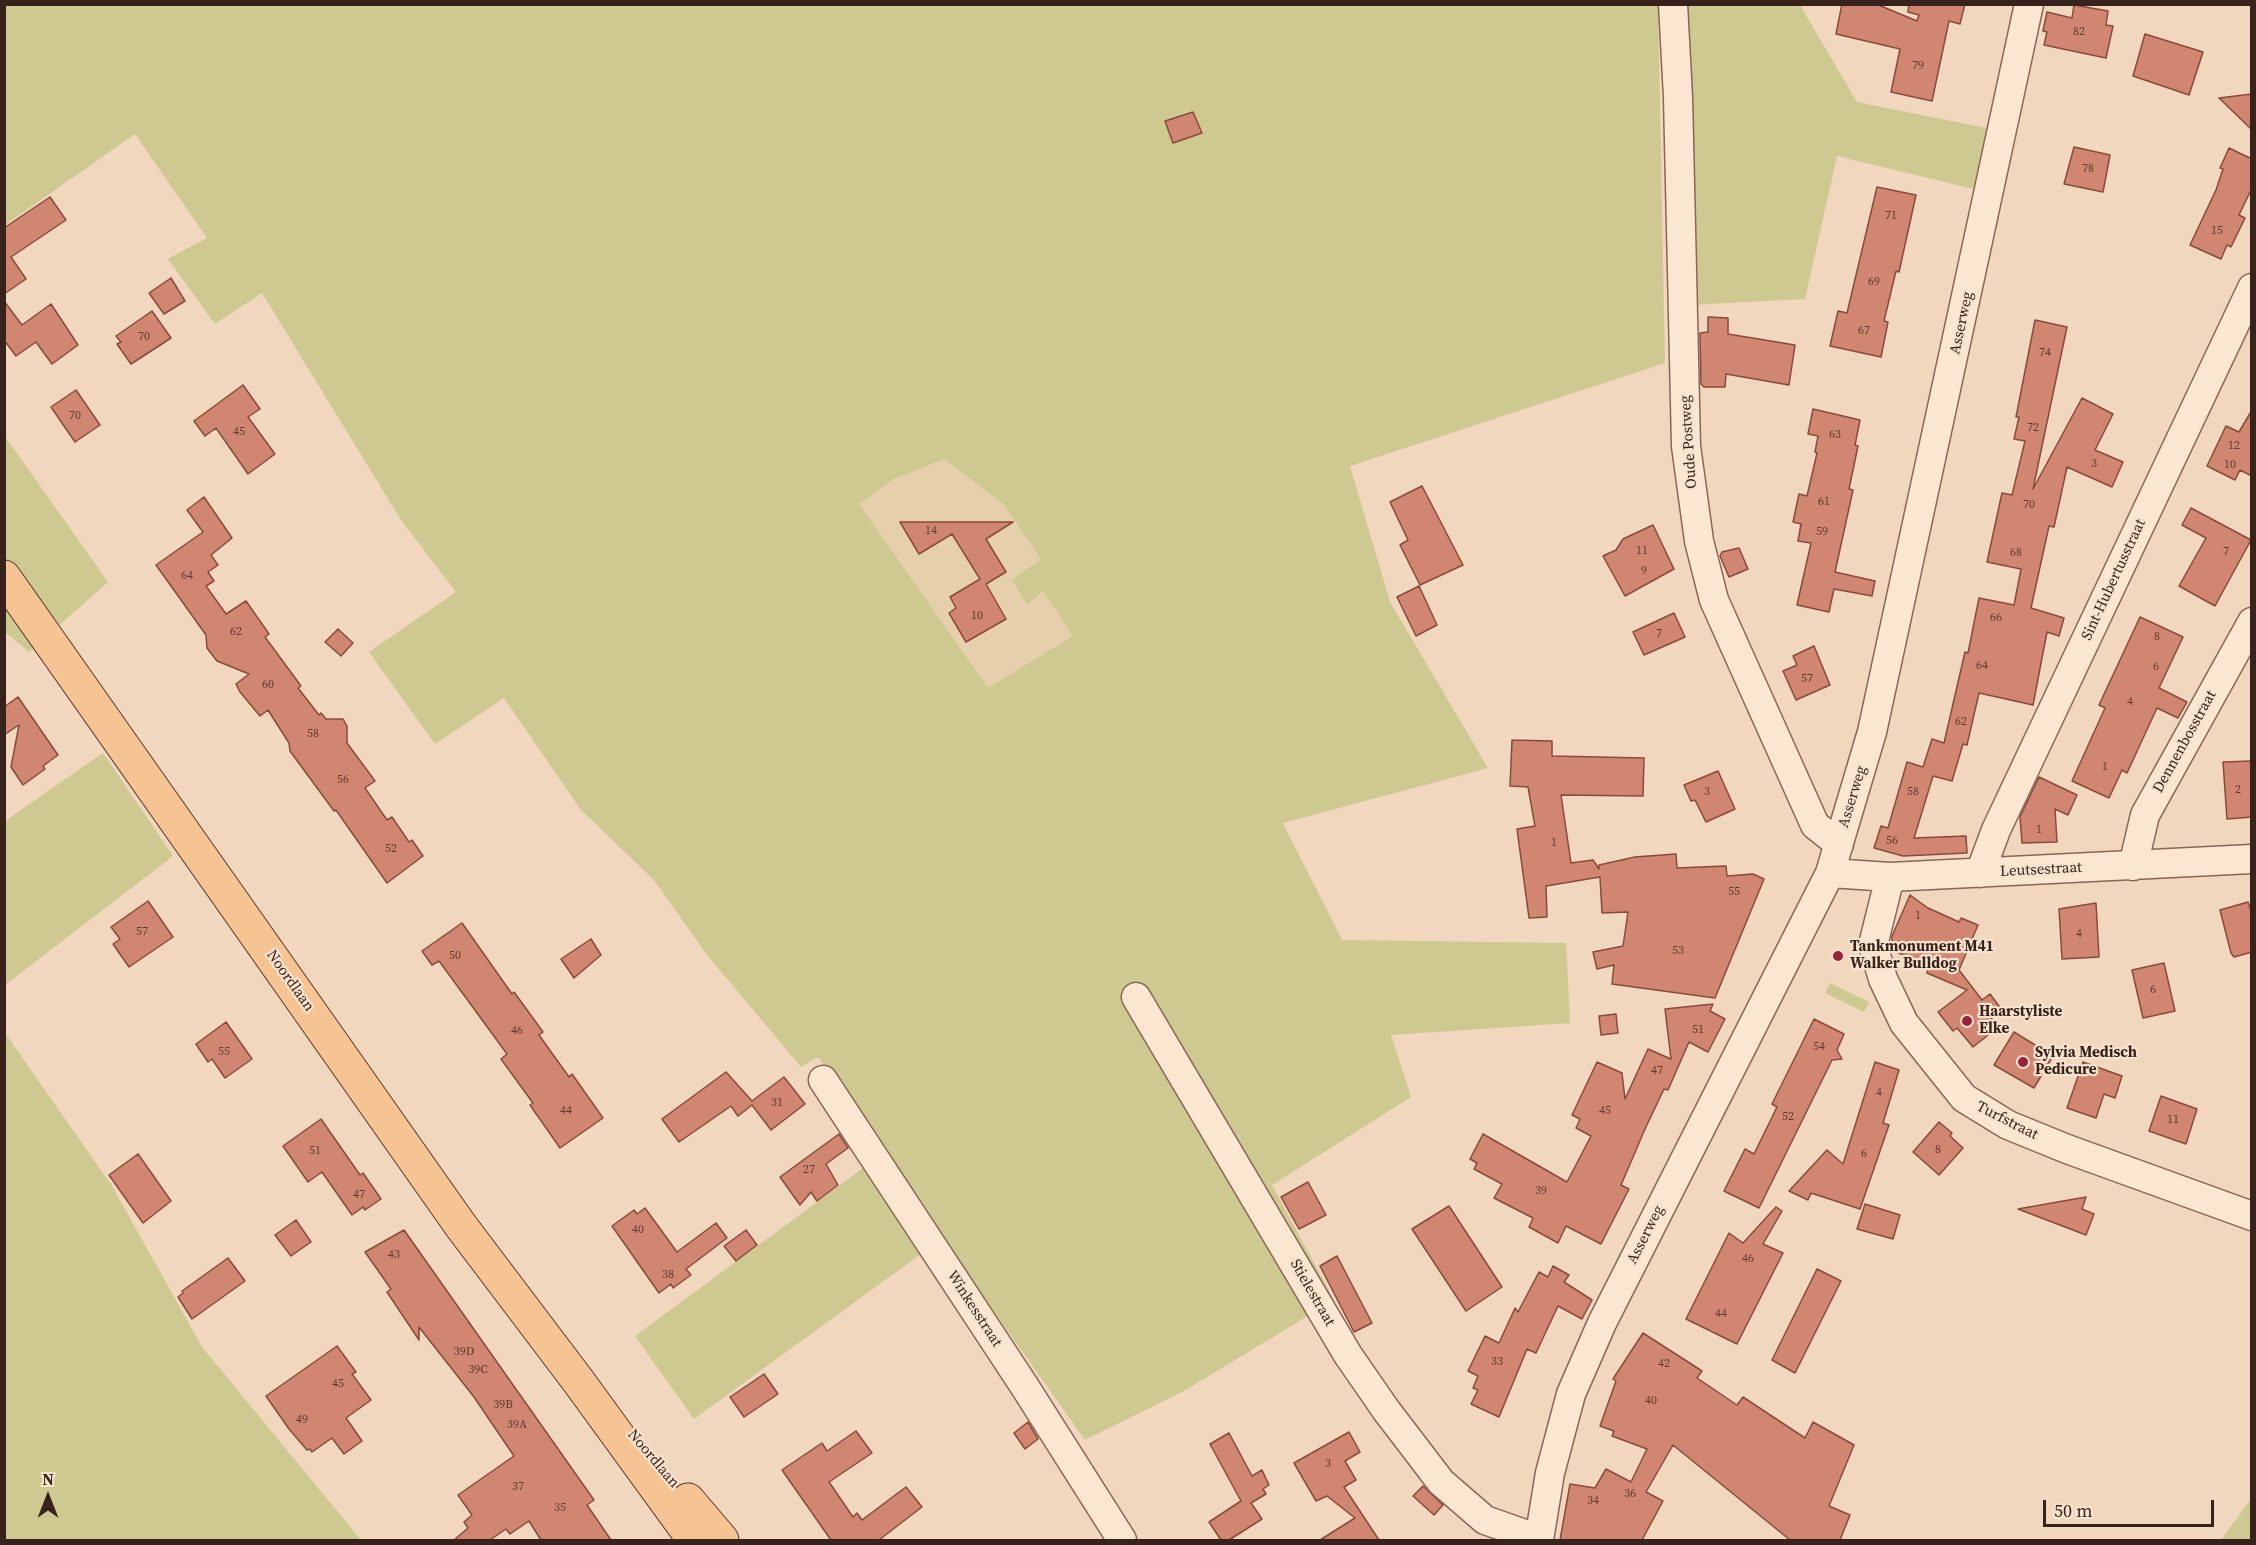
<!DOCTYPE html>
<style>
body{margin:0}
#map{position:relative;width:2256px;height:1545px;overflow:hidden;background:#f0d7be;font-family:"Source Serif 4",serif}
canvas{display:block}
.frame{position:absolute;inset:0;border:6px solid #37231b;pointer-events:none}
.north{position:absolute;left:18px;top:1467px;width:60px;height:60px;-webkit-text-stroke:4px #f7e3cd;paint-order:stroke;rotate:0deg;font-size:16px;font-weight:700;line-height:24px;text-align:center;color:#37231b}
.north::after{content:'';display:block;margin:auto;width:21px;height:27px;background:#37231b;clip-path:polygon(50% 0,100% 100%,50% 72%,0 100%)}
.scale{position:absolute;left:2043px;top:1500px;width:171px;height:27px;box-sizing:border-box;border:3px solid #37231b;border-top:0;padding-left:8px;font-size:18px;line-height:21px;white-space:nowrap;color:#37231b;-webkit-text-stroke:4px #f7e3cd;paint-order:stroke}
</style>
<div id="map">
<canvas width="2256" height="1545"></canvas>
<div class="frame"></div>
<div class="north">N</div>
<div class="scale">50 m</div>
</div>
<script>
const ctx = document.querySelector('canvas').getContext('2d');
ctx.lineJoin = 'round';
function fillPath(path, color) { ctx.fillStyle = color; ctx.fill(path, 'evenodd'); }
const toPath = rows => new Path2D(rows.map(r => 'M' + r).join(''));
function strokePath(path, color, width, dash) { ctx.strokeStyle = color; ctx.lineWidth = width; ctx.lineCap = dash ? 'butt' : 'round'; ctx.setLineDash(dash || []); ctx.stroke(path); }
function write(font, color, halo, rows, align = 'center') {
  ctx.font = font + ' "Source Serif 4",serif'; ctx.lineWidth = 4.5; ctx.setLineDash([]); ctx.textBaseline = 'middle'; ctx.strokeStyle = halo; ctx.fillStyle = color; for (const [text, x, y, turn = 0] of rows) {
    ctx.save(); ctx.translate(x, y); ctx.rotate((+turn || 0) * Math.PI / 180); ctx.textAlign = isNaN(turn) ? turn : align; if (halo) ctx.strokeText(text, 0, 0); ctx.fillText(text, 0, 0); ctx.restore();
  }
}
fillPath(toPath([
 [943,458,1003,504,1041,559,1013,581,1027,605,1043,591,1074,636,988,689,859,504,894,479]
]), '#e6d0ab');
fillPath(toPath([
 [4,5,1658,5,1665,363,1350,466,1390,602,1488,768,1283,823,1342,940,1566,943,1570,1023,1391,1035,1411,1097,1272,1185,1334,1300,1184,1391,1085,1440,985,1299,879,1140,818,1057,801,1067,708,956,654,880,581,810,504,698,435,744,369,652,456,592,401,520,262,293,215,324,168,259,207,238,135,134,5,225],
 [944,459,1003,504,1041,559,1012,580,1027,605,1043,591,1073,636,988,688,859,504,894,479],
 [1681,5,1800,5,1857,102,1987,128,1974,189,1837,156,1805,299,1691,305],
 [4,435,108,582,29,652,5,632],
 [103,753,173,856,5,985,5,821],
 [1830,983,1869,1002,1864,1012,1825,993],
 [5,1033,112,1186,202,1347,361,1540,5,1540],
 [870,1163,925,1251,694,1419,635,1336],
 [2251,1499,2251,1540,2221,1540]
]), '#cec991');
const building = toPath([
 [1842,4,1876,4,1917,21,1919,15,1908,12,1909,4,1965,4,1960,24,1949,21,1932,101,1891,92,1900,49,1836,34,1842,4],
 [2074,5,2108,11,2106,25,2113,26,2106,58,2044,45,2047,32,2043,31,2047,12,2072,18,2074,5],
 [2145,34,2203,52,2189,95,2133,76,2145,34],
 [2252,94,2252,130,2219,98,2252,94],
 [1193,112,1202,133,1173,143,1165,121,1193,112],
 [2074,147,2110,155,2103,192,2064,184,2074,147],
 [2229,148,2252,159,2252,188,2239,215,2245,218,2231,247,2227,245,2221,259,2190,245,2216,190,2223,169,2220,168,2229,148],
 [1877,187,1916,195,1899,272,1896,271,1884,321,1888,322,1881,357,1830,346,1838,311,1847,313,1877,187],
 [50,197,66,220,11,257,26,279,4,294,4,228,50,197],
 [171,278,185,301,164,314,149,293,171,278],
 [4,301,22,325,51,304,78,345,52,364,36,342,16,356,4,340,4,301],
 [152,311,171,338,131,364,117,344,121,342,116,336,152,311],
 [1708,317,1728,318,1728,334,1795,345,1789,385,1726,374,1725,387,1704,387,1701,384,1700,333,1708,332,1708,317],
 [2035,320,2067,327,2033,489,2082,398,2113,414,2095,450,2123,462,2112,487,2067,467,2054,527,2049,526,2031,608,2064,618,2059,636,2047,632,2033,705,1979,693,1967,745,1963,744,1952,781,1933,776,1914,838,1966,836,1967,853,1903,856,1874,848,1881,826,1888,828,1907,762,1923,767,1932,739,1944,743,1965,652,1968,653,1979,598,2014,605,2021,569,1987,562,2002,493,2012,495,2025,441,2014,439,2019,417,2016,417,2035,320],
 [243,385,260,409,248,417,275,454,248,474,216,428,205,436,194,421,243,385],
 [76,390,100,425,75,442,51,407,76,390],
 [1813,409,1860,420,1855,445,1858,446,1849,489,1853,490,1835,572,1875,581,1872,596,1834,589,1829,612,1797,605,1811,543,1798,541,1801,524,1793,522,1799,494,1807,496,1817,453,1815,452,1818,436,1808,434,1813,409],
 [2252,410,2252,476,2240,470,2235,480,2207,466,2226,426,2239,432,2252,410],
 [1422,486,1463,565,1420,585,1400,545,1408,540,1390,502,1422,486],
 [204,497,232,538,211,555,218,565,208,572,214,581,206,586,226,614,246,601,269,634,265,637,301,686,298,688,319,715,321,713,326,719,343,719,347,726,347,743,375,781,365,788,387,820,392,817,409,842,412,840,423,856,387,883,336,810,334,811,290,751,289,743,268,710,260,716,240,692,236,684,249,674,217,661,207,648,206,635,156,565,203,532,187,510,204,497],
 [2191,508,2251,540,2215,606,2179,586,2206,538,2182,525,2191,508],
 [900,522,1013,522,986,539,1006,572,986,584,1006,619,966,642,949,613,956,608,950,597,980,579,952,534,919,554,900,522],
 [1653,525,1674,569,1625,596,1603,556,1616,550,1623,539,1653,525],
 [1739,548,1748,569,1729,577,1720,556,1722,552,1739,548],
 [1419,586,1437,625,1416,636,1397,597,1419,586],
 [1674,613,1685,637,1644,655,1633,632,1674,613],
 [2140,617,2183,637,2159,688,2187,702,2178,718,2157,708,2127,773,2122,770,2109,798,2072,781,2105,708,2099,705,2140,617],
 [338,629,353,643,341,656,325,642,338,629],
 [1814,646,1830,685,1796,700,1783,671,1797,665,1793,656,1814,646],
 [18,697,58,755,43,766,45,769,23,785,11,767,19,725,4,735,4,707,18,697],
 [1512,740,1552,741,1552,756,1644,758,1643,796,1561,795,1571,863,1593,860,1599,869,1599,865,1635,857,1676,854,1677,868,1726,866,1727,876,1753,874,1764,879,1715,998,1612,984,1614,965,1597,969,1593,952,1623,946,1628,912,1602,913,1600,877,1546,886,1547,917,1529,918,1517,829,1535,826,1528,787,1510,786,1512,740],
 [2252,761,2252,817,2227,819,2223,762,2252,761],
 [1718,771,1735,809,1706,822,1695,800,1691,801,1684,785,1718,771],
 [2039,777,2077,795,2068,815,2055,809,2057,842,2022,843,2020,817,2039,777],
 [1910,895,1928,908,1959,922,1961,918,1978,925,1959,970,1982,1000,1990,994,2002,1010,1991,1019,2001,1025,1973,1047,1957,1028,1953,1031,1938,1012,1967,990,1927,973,1929,966,1892,950,1892,936,1910,895],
 [148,901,173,937,129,967,113,944,120,939,111,927,148,901],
 [2248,902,2252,914,2252,952,2234,957,2231,953,2220,910,2248,902],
 [2096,903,2099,957,2062,959,2059,909,2096,903],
 [462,923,512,994,514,992,543,1032,539,1035,569,1077,572,1074,603,1118,560,1148,530,1105,533,1103,501,1059,507,1054,439,961,432,965,422,951,462,923],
 [591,939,601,955,574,978,561,959,591,939],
 [2164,963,2175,1011,2143,1018,2132,970,2164,963],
 [1713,1004,1710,1011,1725,1019,1708,1052,1689,1042,1668,1090,1664,1089,1645,1129,1621,1185,1629,1189,1601,1244,1566,1226,1558,1243,1529,1227,1533,1218,1494,1198,1502,1184,1474,1169,1477,1163,1470,1159,1483,1134,1567,1182,1591,1136,1576,1128,1580,1119,1572,1115,1597,1062,1622,1073,1625,1099,1648,1049,1671,1059,1665,1009,1713,1004],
 [1616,1014,1618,1033,1601,1035,1599,1016,1616,1014],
 [1814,1019,1844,1034,1837,1050,1842,1059,1832,1060,1759,1208,1724,1191,1745,1149,1754,1154,1777,1107,1772,1104,1814,1019],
 [226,1022,252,1059,225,1078,212,1059,208,1062,196,1044,226,1022],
 [2014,1032,2053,1056,2034,1088,1994,1065,2014,1032],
 [1875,1062,1899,1070,1883,1123,1889,1125,1860,1209,1811,1193,1808,1200,1789,1191,1827,1150,1843,1164,1875,1062],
 [2083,1062,2122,1076,2115,1098,2104,1094,2096,1118,2067,1108,2083,1062],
 [726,1072,752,1101,784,1077,805,1104,771,1130,752,1105,738,1116,731,1106,679,1142,662,1119,726,1072],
 [2161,1096,2197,1109,2186,1144,2149,1131,2161,1096],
 [321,1119,360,1175,363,1173,381,1199,365,1210,363,1207,352,1215,322,1172,308,1182,283,1146,321,1119],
 [1939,1122,1952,1133,1950,1136,1963,1148,1939,1175,1913,1152,1939,1122],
 [839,1134,848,1148,826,1164,838,1185,817,1201,811,1192,800,1205,780,1177,839,1134],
 [138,1154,171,1201,143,1223,109,1175,138,1154],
 [1308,1182,1326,1215,1299,1229,1281,1197,1308,1182],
 [2086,1197,2082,1209,2094,1214,2086,1235,2018,1209,2086,1197],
 [1865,1204,1900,1215,1893,1239,1857,1229,1865,1204],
 [1449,1206,1502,1287,1466,1311,1412,1229,1449,1206],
 [1776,1207,1782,1211,1763,1244,1783,1253,1737,1344,1686,1319,1729,1233,1743,1243,1776,1207],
 [645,1208,677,1252,716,1223,727,1238,686,1269,691,1275,673,1288,671,1284,659,1293,612,1226,634,1210,637,1214,645,1208],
 [296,1220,311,1242,291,1256,275,1235,296,1220],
 [404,1230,594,1500,587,1505,611,1540,541,1540,529,1521,510,1534,506,1529,490,1540,454,1540,468,1528,464,1522,472,1515,458,1495,514,1456,474,1397,419,1327,419,1340,387,1292,391,1289,365,1252,404,1230],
 [746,1230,757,1245,736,1261,724,1246,746,1230],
 [1337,1256,1372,1323,1354,1332,1320,1266,1337,1256],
 [228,1258,245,1281,192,1319,178,1297,183,1293,182,1291,228,1258],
 [1553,1266,1569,1275,1564,1282,1592,1300,1582,1319,1558,1306,1536,1353,1527,1349,1499,1417,1471,1404,1478,1390,1473,1388,1478,1376,1468,1371,1485,1336,1499,1343,1515,1308,1518,1312,1539,1272,1548,1277,1553,1266],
 [1817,1269,1841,1281,1795,1373,1772,1360,1817,1269],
 [1643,1333,1702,1371,1697,1378,1737,1405,1743,1397,1805,1438,1813,1422,1854,1445,1829,1506,1850,1515,1840,1540,1790,1540,1673,1445,1646,1492,1663,1501,1642,1540,1560,1540,1570,1484,1595,1488,1606,1469,1631,1482,1647,1449,1612,1436,1614,1431,1600,1426,1616,1381,1613,1379,1643,1333],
 [337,1346,356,1372,352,1374,371,1400,346,1418,362,1441,344,1454,332,1438,312,1452,310,1449,307,1450,289,1429,266,1396,337,1346],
 [764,1374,778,1394,744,1417,730,1397,764,1374],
 [1028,1422,1038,1439,1025,1449,1014,1433,1028,1422],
 [856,1431,872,1453,829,1482,853,1517,857,1513,862,1520,906,1487,922,1507,879,1540,831,1540,782,1470,822,1443,827,1451,856,1431],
 [1349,1432,1360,1452,1345,1461,1356,1480,1344,1487,1379,1540,1320,1540,1355,1518,1327,1496,1316,1501,1294,1463,1349,1432],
 [1229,1433,1252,1476,1262,1470,1269,1485,1263,1489,1266,1494,1251,1503,1262,1519,1229,1540,1221,1540,1209,1522,1241,1501,1210,1444,1229,1433],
 [1423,1486,1443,1505,1434,1515,1413,1496,1423,1486]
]);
fillPath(building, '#d08671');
strokePath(building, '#894a3a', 1.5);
const minor = toPath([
 [1673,4,1678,97,1686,446,1699,541,1714,600,1815,825,1839,844],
 [2133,866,2145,815,2252,622],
 [1830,873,1890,877,2252,859],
 [1980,873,1996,830,2252,288],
 [1890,877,1873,945,1883,979,1904,1023,1964,1098,2008,1125,2067,1149,2252,1216],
 [1136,997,1348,1355,1386,1410,1441,1482,1485,1520,1539,1539],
 [823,1080,1025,1387,1122,1540],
 [1539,1540,1550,1473,1571,1394,1602,1323,1830,873,1872,732,2029,4]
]);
const major = toPath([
 [4,577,461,1226,579,1382,694,1540],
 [688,1500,722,1540]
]);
strokePath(minor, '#896656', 31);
strokePath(major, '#56362b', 35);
strokePath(minor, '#fae6d1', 28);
strokePath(major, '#f6c393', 33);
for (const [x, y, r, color] of [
 [1838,956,6,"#9a233c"],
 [1967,1021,6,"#9a233c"],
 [2023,1062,6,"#9a233c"]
]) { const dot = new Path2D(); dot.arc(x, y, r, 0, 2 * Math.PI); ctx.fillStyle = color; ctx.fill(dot); strokePath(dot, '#f7e3cd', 2); }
write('12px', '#5d3c30', null, [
 ["82",2079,32],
 ["79",1918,66],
 ["78",2088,169],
 ["71",1891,216],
 ["15",2217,231],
 ["69",1874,282],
 ["67",1864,331],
 ["70",144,337],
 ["74",2045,353],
 ["70",75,416],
 ["72",2033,428],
 ["45",239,432],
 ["63",1835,435],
 ["12",2234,446],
 ["3",2094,464],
 ["10",2230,465],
 ["61",1824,502],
 ["70",2029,505],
 ["14",931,531],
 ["59",1822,532],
 ["11",1642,551],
 ["7",2226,552],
 ["68",2016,553],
 ["9",1644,571],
 ["64",187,576],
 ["10",977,616],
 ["66",1996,618],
 ["62",236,632],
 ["7",1659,634],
 ["8",2157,637],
 ["64",1982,666],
 ["6",2156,667],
 ["57",1807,679],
 ["60",268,685],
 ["4",2130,702],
 ["62",1961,722],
 ["58",313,734],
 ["1",2105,767],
 ["56",343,780],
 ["2",2238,790],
 ["3",1707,792],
 ["58",1913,792],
 ["1",2039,830],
 ["56",1892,841],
 ["1",1554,843],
 ["52",391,849],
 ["55",1734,892],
 ["1",1918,916],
 ["57",142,932],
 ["4",2079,934],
 ["53",1678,951],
 ["50",455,956],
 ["6",2153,990],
 ["51",1698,1030],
 ["46",517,1031],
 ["54",1819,1047],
 ["55",224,1052],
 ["47",1657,1071],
 ["4",1879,1093],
 ["31",777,1103],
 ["44",566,1111],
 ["45",1605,1111],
 ["52",1788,1117],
 ["11",2173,1120],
 ["8",1938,1150],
 ["51",315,1151],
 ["6",1864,1154],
 ["27",809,1170],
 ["39",1541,1191],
 ["47",359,1195],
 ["40",638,1230],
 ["43",394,1255],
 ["46",1748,1259],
 ["38",668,1275],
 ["44",1721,1314],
 ["39D",464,1352],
 ["33",1497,1362],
 ["42",1664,1364],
 ["39C",478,1370],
 ["45",338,1384],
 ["40",1651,1401],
 ["39B",503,1405],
 ["49",302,1420],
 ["39A",517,1425],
 ["3",1328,1464],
 ["37",518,1487],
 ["36",1630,1494],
 ["34",1593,1501],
 ["35",560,1508]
]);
write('15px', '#37231b', '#f7e3cd', [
 ["Asserweg",1962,323,-78],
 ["Oude Postweg",1689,442,-94],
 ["Sint-Hubertusstraat",2114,580,-65],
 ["Dennenbosstraat",2185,742,-61],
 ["Asserweg",1853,797,-73],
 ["Leutsestraat",2041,870,-3],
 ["Noordlaan",290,981,55],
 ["Turfstraat",2007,1121,27],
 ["Asserweg",1646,1235,-63],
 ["Stielestraat",1312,1293,60],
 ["Winkesstraat",974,1309,57],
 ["Noordlaan",653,1459,50]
]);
write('bold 15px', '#37231b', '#f7e3cd', [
 ["Tankmonument M41",1850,947],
 ["Walker Bulldog",1850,964],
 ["Haarstyliste",1979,1012],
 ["Elke",1979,1029],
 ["Sylvia Medisch",2035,1053],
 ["Pedicure",2035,1070]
], 'left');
</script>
